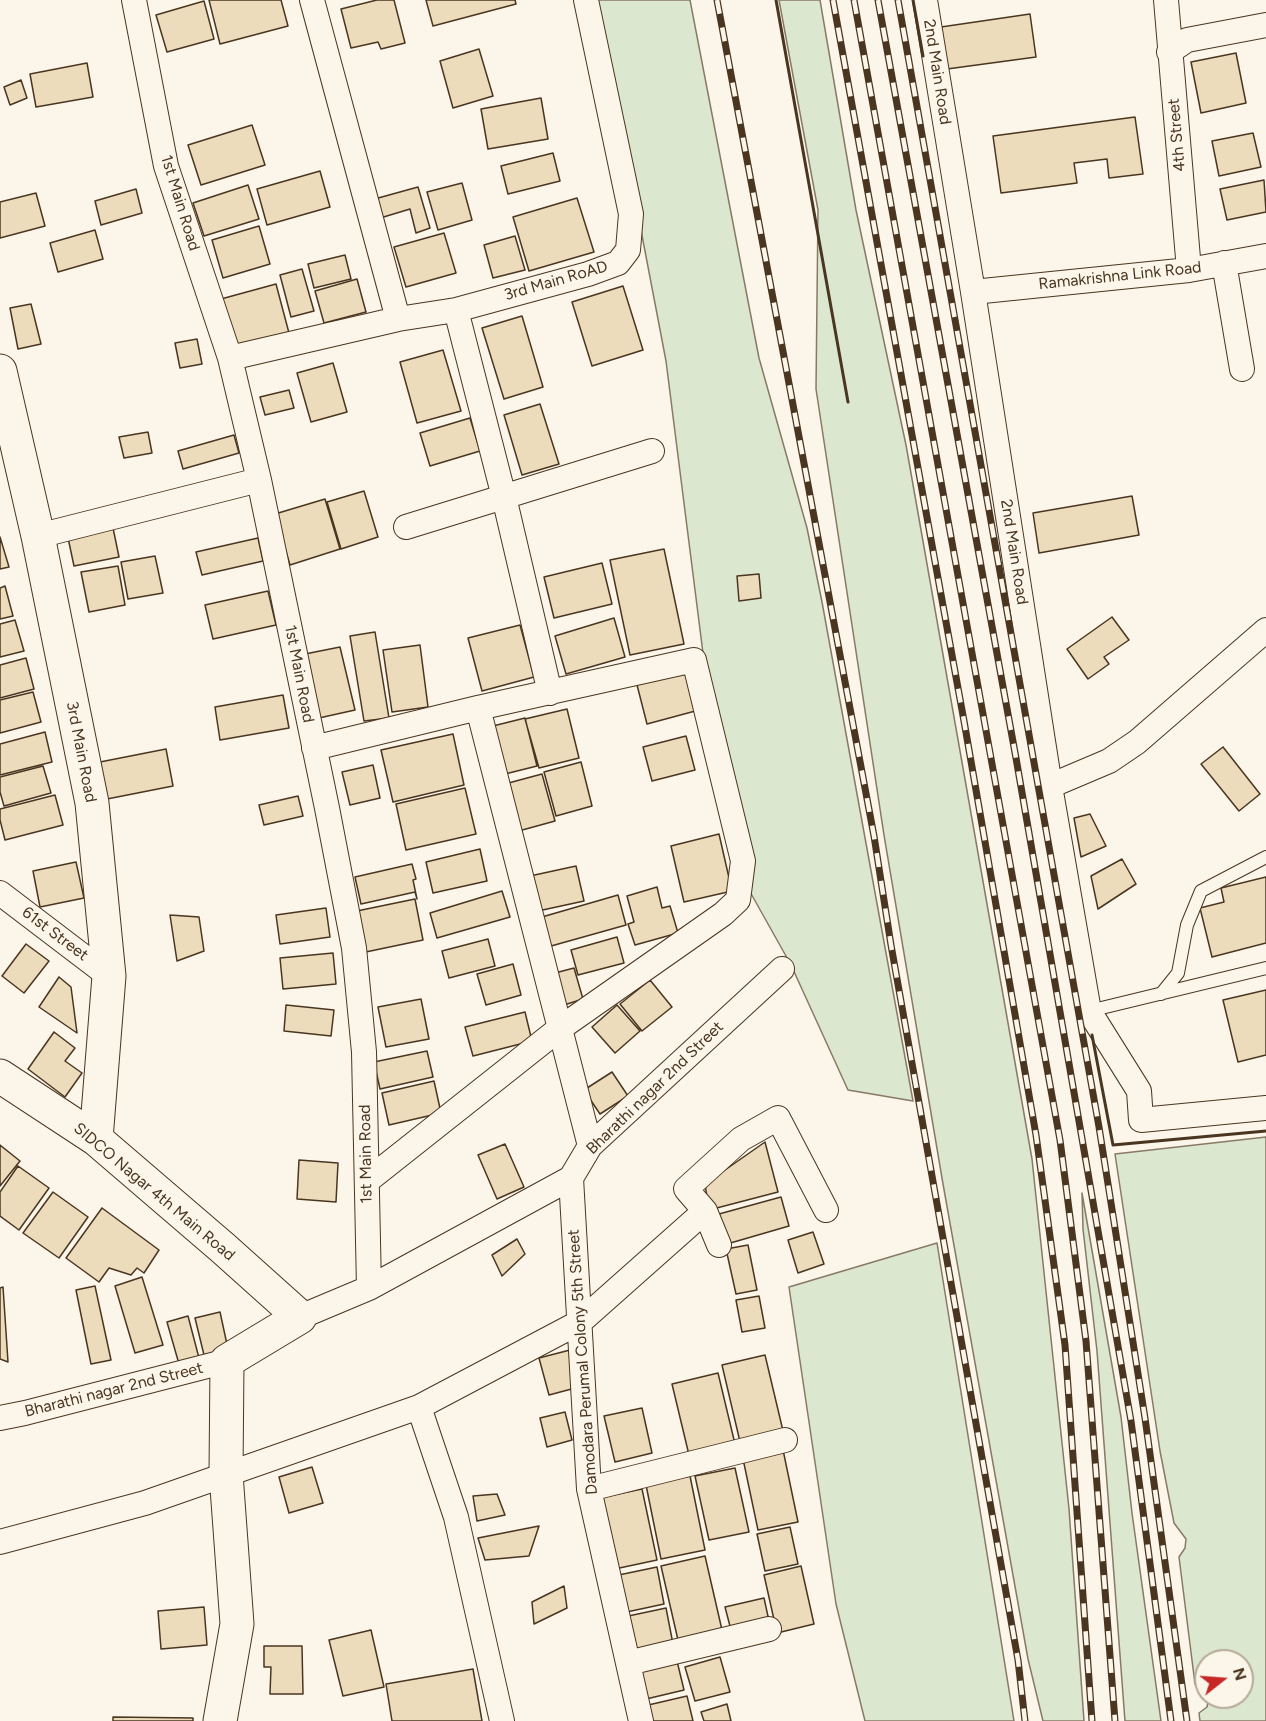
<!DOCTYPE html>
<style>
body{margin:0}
#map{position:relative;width:1266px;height:1721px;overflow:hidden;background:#fbf6e9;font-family:Figtree,sans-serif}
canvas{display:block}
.north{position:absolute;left:1194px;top:1649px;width:60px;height:60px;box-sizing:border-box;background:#fbf6e9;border:2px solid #b4a999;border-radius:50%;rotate:73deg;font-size:16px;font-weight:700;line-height:24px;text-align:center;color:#4a3520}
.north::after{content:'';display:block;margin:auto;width:21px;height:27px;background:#c62828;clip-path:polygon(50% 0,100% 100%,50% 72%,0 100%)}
</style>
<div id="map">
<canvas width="1266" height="1721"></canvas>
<div class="north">N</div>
</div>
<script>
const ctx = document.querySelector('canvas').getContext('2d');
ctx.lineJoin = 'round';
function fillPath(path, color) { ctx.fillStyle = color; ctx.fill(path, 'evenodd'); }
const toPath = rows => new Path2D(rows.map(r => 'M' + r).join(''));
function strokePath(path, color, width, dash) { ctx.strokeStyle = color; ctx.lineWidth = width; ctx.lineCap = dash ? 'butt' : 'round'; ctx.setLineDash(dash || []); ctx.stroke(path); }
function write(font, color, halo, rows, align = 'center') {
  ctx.font = font + ' Figtree,sans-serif'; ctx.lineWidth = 4.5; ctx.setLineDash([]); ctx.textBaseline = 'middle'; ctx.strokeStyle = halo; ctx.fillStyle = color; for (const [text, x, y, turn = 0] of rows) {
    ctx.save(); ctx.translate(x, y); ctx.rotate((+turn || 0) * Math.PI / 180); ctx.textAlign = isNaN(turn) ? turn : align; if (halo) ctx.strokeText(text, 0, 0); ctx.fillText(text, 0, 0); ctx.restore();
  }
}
const green = toPath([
 [597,0,690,0,759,358,807,528,822,602,913,1101,848,1090,791,965,749,890,705,669,666,361,597,0],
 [779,0,820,0,856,210,906,445,1032,1159,1069,1509,1084,1721,1043,1721,1028,1659,943,1184,884,835,816,389,818,210,779,0],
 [1266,1137,1266,1721,1200,1721,1199,1713,1207,1707,1209,1697,1242,1697,1242,1661,1206,1661,1206,1693,1195,1684,1179,1557,1185,1548,1186,1539,1174,1523,1160,1451,1115,1154,1266,1137],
 [1082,1193,1121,1417,1132,1513,1161,1721,1125,1721,1097,1351,1083,1229,1082,1193],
 [937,1243,1014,1721,865,1721,836,1604,789,1287,937,1243]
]);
fillPath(green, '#dce7d0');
strokePath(green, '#887966', 1.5);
const building = toPath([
 [209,0,281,0,288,26,220,44,209,0],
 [377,0,394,0,405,43,381,49,378,42,351,48,341,9,377,0],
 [426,0,515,0,516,4,433,26,426,0],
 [204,1,214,39,167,52,156,15,204,1],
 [1030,14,1036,57,947,69,941,27,1030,14],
 [479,49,493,96,453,108,440,61,479,49],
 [1236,53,1246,103,1201,113,1191,62,1236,53],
 [87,63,93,97,36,107,30,74,87,63],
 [21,80,27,98,10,105,4,87,21,80],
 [541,98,548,139,488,149,481,109,541,98],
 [1135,117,1143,174,1109,178,1107,159,1074,163,1077,183,1001,193,993,136,1135,117],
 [252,125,265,165,201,185,188,145,252,125],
 [1253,133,1261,167,1219,176,1212,141,1253,133],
 [553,153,560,181,508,194,501,166,553,153],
 [320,171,330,207,267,225,257,189,320,171],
 [1264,180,1266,212,1227,220,1220,189,1264,180],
 [462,183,472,220,438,230,427,192,462,183],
 [248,185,259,219,204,236,193,203,248,185],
 [418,187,430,228,416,233,410,209,377,219,371,200,418,187],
 [136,189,142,213,101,225,95,201,136,189],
 [36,193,45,226,0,238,0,202,36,193],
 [577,198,594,252,529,271,513,217,577,198],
 [259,226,270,264,223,278,212,240,259,226],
 [95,230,103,259,58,272,50,243,95,230],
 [444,233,456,273,406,287,394,247,444,233],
 [515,236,525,270,493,278,484,245,515,236],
 [345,255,351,279,314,288,308,264,345,255],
 [302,269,314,311,291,317,280,275,302,269],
 [357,279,366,312,324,323,315,291,357,279],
 [276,284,289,333,234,348,221,299,276,284],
 [623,286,643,350,592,366,572,302,623,286],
 [31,304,41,344,18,349,10,308,31,304],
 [522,316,543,387,504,399,482,328,522,316],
 [197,339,202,364,180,368,175,343,197,339],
 [443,350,461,411,417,423,400,362,443,350],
 [333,363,347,412,311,422,297,373,333,363],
 [289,390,294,408,265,415,260,397,289,390],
 [540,404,559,464,522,475,504,415,540,404],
 [470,418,480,451,430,466,420,433,470,418],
 [148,432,152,453,124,458,119,437,148,432],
 [234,435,239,453,183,469,178,451,234,435],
 [364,491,378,537,341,549,327,502,364,491],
 [1132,496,1139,535,1039,553,1033,513,1132,496],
 [325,499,340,549,290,565,275,514,325,499],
 [112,523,119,557,74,566,67,533,112,523],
 [0,537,9,567,0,569,0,537],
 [258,538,263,561,202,575,196,552,258,538],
 [664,549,684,644,630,655,610,560,664,549],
 [155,556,163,593,128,599,121,562,155,556],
 [602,563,612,604,554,618,544,577,602,563],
 [118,566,125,605,89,612,81,572,118,566],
 [759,574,761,598,739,601,737,576,759,574],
 [5,586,13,616,0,619,0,588,5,586],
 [268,591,276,625,213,639,205,605,268,591],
 [1112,617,1129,640,1104,657,1109,664,1088,679,1067,649,1112,617],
 [614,618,625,657,566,674,555,636,614,618],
 [15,620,24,651,0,657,0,624,15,620],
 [520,625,534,677,482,691,468,638,520,625],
 [375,632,389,718,364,721,350,636,375,632],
 [420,645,428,707,392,712,383,650,420,645],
 [340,647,355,710,319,718,305,654,340,647],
 [26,658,34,689,0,698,0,665,26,658],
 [687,667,699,710,647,724,636,681,687,667],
 [33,692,41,722,0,733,0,700,33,692],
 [283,695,289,728,220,740,215,707,283,695],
 [567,709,579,758,539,768,525,719,567,709],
 [525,718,537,766,501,775,489,727,525,718],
 [45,732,52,762,0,775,0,744,45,732],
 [453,734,464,785,393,802,381,750,453,734],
 [686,736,695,770,652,781,643,747,686,736],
 [1223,747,1260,794,1239,811,1201,764,1223,747],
 [166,749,173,786,107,799,100,762,166,749],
 [581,762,592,806,556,816,544,772,581,762],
 [373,765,380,798,350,805,342,772,373,765],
 [43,766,51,793,4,806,0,792,0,777,43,766],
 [542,774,555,821,515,832,501,785,542,774],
 [465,788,476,834,406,850,396,804,465,788],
 [55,795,63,825,5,840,0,820,0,809,55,795],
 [298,796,303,816,264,825,259,805,298,796],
 [1090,814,1106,846,1081,857,1074,818,1090,814],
 [719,834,732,891,684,902,671,846,719,834],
 [480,849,487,881,433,893,426,862,480,849],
 [1122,859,1136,884,1098,909,1091,876,1122,859],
 [76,862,84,898,40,907,33,871,76,862],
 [412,864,416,879,413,880,417,899,415,892,361,904,355,877,412,864],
 [576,866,584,901,538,911,530,876,576,866],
 [1266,877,1266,943,1212,957,1200,908,1224,902,1221,888,1266,877],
 [657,887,662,908,670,906,678,933,635,945,628,924,634,922,627,896,657,887],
 [502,891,510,917,437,938,430,913,502,891],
 [618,895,626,925,544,948,535,919,618,895],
 [415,899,423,940,361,953,352,912,415,899],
 [326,908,330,937,280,944,276,915,326,908],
 [170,915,199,917,204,951,177,961,170,915],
 [617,937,624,963,578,975,571,950,617,937],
 [488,939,495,966,449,978,442,951,488,939],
 [26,944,49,961,24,993,2,976,26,944],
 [333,953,336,984,283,989,280,958,333,953],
 [513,964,521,995,486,1005,477,974,513,964],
 [574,968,583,999,564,1005,555,973,574,968],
 [59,977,71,987,77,1033,39,1007,59,977],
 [650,980,672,1007,642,1031,620,1004,650,980],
 [1266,990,1266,1055,1238,1062,1223,1000,1266,990],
 [421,999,429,1039,386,1047,378,1007,421,999],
 [286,1005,334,1010,331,1036,284,1031,286,1005],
 [617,1005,640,1031,615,1053,592,1027,617,1005],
 [525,1012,532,1041,473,1056,465,1027,525,1012],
 [54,1032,75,1048,65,1061,82,1073,65,1097,28,1069,54,1032],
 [427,1051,433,1077,380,1089,374,1062,427,1051],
 [612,1072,628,1096,600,1114,584,1090,612,1072],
 [434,1081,441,1113,389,1125,382,1093,434,1081],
 [765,1142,778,1192,709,1210,705,1184,765,1142],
 [505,1144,524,1187,497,1199,478,1155,505,1144],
 [0,1145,20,1161,0,1186,0,1145],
 [299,1160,338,1163,336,1202,297,1199,299,1160],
 [18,1166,49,1188,19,1230,0,1216,0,1192,18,1166],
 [53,1192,88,1217,59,1258,23,1233,53,1192],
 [781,1197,789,1226,727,1244,719,1214,781,1197],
 [102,1208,159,1250,144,1273,137,1268,131,1275,109,1268,99,1282,66,1258,102,1208],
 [813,1232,824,1264,798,1273,788,1240,813,1232],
 [517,1239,525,1254,502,1276,492,1255,517,1239],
 [748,1245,757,1290,736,1294,726,1249,748,1245],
 [142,1277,163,1345,135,1353,115,1286,142,1277],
 [95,1286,111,1360,91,1364,76,1290,95,1286],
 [3,1287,8,1362,0,1359,0,1288,3,1287],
 [759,1296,765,1328,742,1332,736,1300,759,1296],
 [220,1312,228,1349,204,1355,195,1318,220,1312],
 [188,1316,199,1358,179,1364,167,1322,188,1316],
 [570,1350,579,1387,549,1395,539,1358,570,1350],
 [765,1355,784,1435,741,1446,722,1365,765,1355],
 [718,1373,735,1444,689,1455,672,1384,718,1373],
 [642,1408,652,1453,615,1462,604,1416,642,1408],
 [565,1412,572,1440,547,1447,540,1418,565,1412],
 [782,1445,798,1522,758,1530,742,1454,782,1445],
 [312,1467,323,1503,289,1513,279,1477,312,1467],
 [735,1468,749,1532,709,1540,695,1476,735,1468],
 [690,1476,705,1550,661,1559,646,1485,690,1476],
 [642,1489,657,1560,610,1570,594,1499,642,1489],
 [497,1494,505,1515,477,1521,473,1496,497,1494],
 [539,1526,529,1556,485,1560,478,1538,539,1526],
 [790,1527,798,1564,765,1571,757,1534,790,1527],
 [705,1556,722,1630,678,1640,661,1566,705,1556],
 [801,1566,814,1624,777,1633,764,1575,801,1566],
 [657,1567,664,1604,622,1613,614,1576,657,1567],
 [564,1586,567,1608,534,1624,532,1602,564,1586],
 [764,1598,769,1621,731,1630,725,1607,764,1598],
 [204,1607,207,1645,161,1649,158,1611,204,1607],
 [666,1608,673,1644,627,1653,619,1618,666,1608],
 [371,1630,384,1687,343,1696,329,1640,371,1630],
 [264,1646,302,1646,303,1694,270,1694,271,1667,264,1667,264,1646],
 [720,1657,730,1692,695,1701,685,1667,720,1657],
 [677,1661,684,1690,642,1700,635,1671,677,1661],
 [473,1669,482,1721,392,1721,386,1684,473,1669],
 [687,1696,693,1721,648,1721,644,1706,687,1696],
 [727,1704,731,1721,704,1721,701,1712,727,1704],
 [113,1717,193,1718,193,1721,113,1721,113,1717]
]);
fillPath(building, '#ecdcbc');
strokePath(building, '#4a3520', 1.5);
const lane = toPath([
 [1161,994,1178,973,1187,925,1201,891,1266,857],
 [1089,1011,1266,968]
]);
const street = toPath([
 [134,0,166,166,230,358,259,480,327,808,354,948,364,1052,369,1288,300,1317],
 [312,0,398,319],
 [925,0,973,292,1050,786,1089,1011,1139,1091,1141,1120,1266,1108],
 [1166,0,1189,270],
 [1169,52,1187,40,1266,25],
 [1224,263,1242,369],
 [973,292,1189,270,1266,256],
 [456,310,504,497,550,693],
 [230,358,398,319,456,310,588,274,618,263,628,250,631,214,586,0],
 [406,527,652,451],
 [38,536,259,480],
 [314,748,478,708,590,1146],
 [1050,786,1109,761,1137,742,1266,630],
 [0,893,109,976],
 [571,1178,589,1489,641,1721],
 [367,1181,559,1029,723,914,738,900,743,861,694,660,478,708],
 [719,1245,705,1211,686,1189,741,1139,778,1118,826,1210],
 [369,1288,571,1178,590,1146,782,969],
 [419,1407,456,1517,502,1721],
 [0,1418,25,1413,227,1361],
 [589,1489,785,1440],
 [0,1542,145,1503,419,1407,580,1322,705,1211],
 [628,1663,769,1629]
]);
const secondary = toPath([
 [0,371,38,536,92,803,109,976,96,1139],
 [0,1076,96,1139,223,1248,300,1317,227,1361,226,1474,237,1624,220,1721]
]);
strokePath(lane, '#4a3520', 14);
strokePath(street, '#4a3520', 26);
strokePath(secondary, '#4a3520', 35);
strokePath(lane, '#fbf6e9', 12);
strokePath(street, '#fbf6e9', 24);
strokePath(secondary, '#fbf6e9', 33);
const rail = toPath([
 [717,0,874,836,891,945,1018,1660,1025,1721],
 [833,0,964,721,1036,1135,1065,1345,1092,1721],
 [854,0,1060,1140,1086,1341,1115,1721],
 [878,0,1016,758,1131,1421,1171,1721],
 [898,0,1099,1127,1145,1418,1187,1721]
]);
strokePath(rail, '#4a3520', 7);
strokePath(rail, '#fbf6e9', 4.5, [14]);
strokePath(toPath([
 [776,0,848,402],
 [913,0,923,56],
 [1092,1035,1113,1145,1266,1131]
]), '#4a3520', 3);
write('16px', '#4a3520', '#fbf6e9', [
 ["2nd Main Road",937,72,81],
 ["4th Street",1177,135,-95],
 ["1st Main Road",180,203,73],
 ["Ramakrishna Link Road",1120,276,-6],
 ["3rd Main RoAD",556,281,-16],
 ["2nd Main Road",1014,552,81],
 ["1st Main Road",299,674,79],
 ["3rd Main Road",81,752,79],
 ["61st Street",55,934,37],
 ["Bharathi nagar 2nd Street",655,1088,-44],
 ["1st Main Road",366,1154,-91],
 ["SIDCO Nagar 4th Main Road",154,1192,40],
 ["Damodara Perumal Colony 5th Street",583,1362,-94],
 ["Bharathi nagar 2nd Street",114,1390,-14]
]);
</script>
